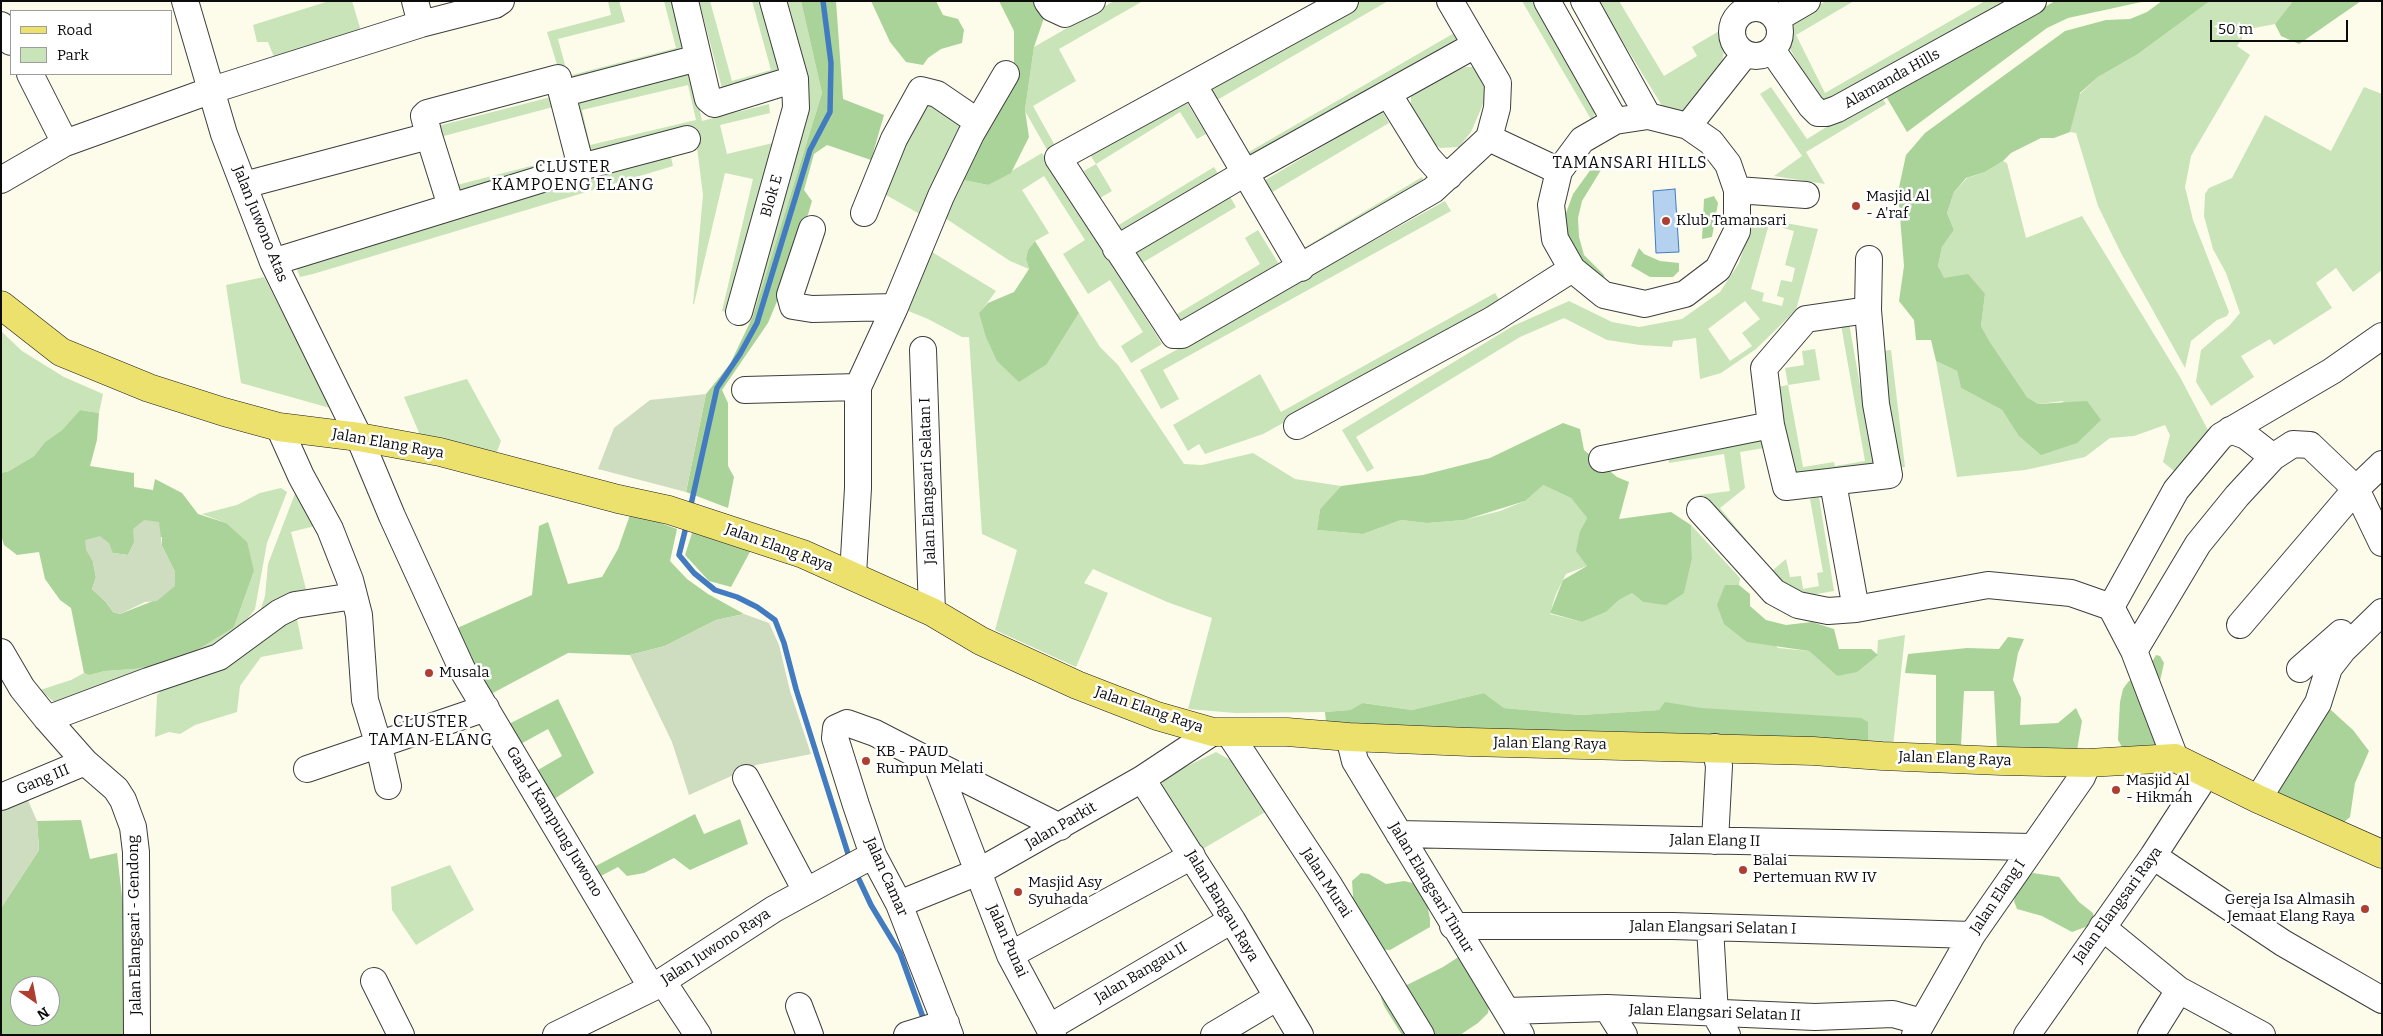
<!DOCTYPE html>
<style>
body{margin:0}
#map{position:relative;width:2383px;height:1036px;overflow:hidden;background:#fdfceb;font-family:Bitter,serif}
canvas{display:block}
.frame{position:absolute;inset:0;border:2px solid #0b0b0b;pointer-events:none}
.legend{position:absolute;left:10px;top:10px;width:162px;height:65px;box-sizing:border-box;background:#fff;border:1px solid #9d9d9d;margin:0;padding:6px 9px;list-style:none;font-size:15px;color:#0b0b0b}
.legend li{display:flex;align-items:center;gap:10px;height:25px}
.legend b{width:25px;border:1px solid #9d9d9d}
.north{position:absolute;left:10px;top:976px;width:50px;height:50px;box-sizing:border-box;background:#fff;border:1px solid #9d9d9d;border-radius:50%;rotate:147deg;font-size:14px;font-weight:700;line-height:20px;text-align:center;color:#0b0b0b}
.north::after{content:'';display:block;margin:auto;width:18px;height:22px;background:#ae3e30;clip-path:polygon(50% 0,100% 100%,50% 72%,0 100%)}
.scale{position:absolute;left:2210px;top:20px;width:138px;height:22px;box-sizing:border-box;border:2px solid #0b0b0b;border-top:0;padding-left:6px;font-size:15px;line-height:18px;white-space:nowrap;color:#0b0b0b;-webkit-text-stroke:4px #fff;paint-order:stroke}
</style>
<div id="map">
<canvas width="2383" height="1036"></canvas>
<div class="frame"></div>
<ul class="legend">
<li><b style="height:6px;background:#ece16c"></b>Road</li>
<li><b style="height:14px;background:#c8e4b8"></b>Park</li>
</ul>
<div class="north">N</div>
<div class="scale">50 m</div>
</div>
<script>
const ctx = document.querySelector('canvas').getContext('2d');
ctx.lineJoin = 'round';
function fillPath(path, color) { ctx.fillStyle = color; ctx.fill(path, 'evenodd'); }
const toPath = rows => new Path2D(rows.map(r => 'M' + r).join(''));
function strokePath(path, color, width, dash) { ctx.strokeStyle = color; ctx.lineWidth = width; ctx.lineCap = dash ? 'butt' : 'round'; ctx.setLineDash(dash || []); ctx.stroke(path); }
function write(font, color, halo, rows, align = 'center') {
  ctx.font = font + ' Bitter,serif'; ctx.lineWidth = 5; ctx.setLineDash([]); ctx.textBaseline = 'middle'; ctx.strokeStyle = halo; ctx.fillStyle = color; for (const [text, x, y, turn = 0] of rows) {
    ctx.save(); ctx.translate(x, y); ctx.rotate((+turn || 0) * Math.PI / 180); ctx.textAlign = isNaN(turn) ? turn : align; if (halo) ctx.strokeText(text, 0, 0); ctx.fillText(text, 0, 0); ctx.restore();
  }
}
fillPath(toPath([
 [329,1,352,1,361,31,276,62,268,42,257,42,253,25],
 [608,1,619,1,625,22,558,39,568,76,676,48,664,1,676,1,702,121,769,104,770,113,720,125,727,154,777,142,762,181,731,313,722,311,753,179,725,173,694,304,693,304,703,195,695,131,585,156,547,32,611,15],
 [688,85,696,120,590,145,582,110],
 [699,1,710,1,732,81,771,70,752,1,763,1,783,75,723,92],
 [779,1,801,1,822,93,753,316,750,316,805,96],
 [1114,1,1143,1,1059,49,1076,81,1033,106,1058,151,1050,155,1025,111,1034,47],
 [1359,1,1388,1,1217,100,1210,88],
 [1522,1,1542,1,1600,99,1592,121],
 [1598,1,1619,1,1664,76,1697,56,1692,47,1726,27,1723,58,1712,80,1685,117,1664,109],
 [1826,1,1854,1,1796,35,1825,93,1985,1,2014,1,1832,105,1817,97,1785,40,1789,22],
 [2210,1,2293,1,2275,24,2249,29,2237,46,2250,55,2191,156,2185,187,2193,220,2229,312,2227,316,2217,320,2191,341,2185,368,2122,255,2098,206,2076,133,2070,132,2078,96,2098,77,2138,54],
 [1456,32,1463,43,1254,164,1247,153],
 [1465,67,1479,67,1487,77,1486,97,1471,132,1459,147,1440,148,1425,136,1411,109,1411,94],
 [1771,87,1807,139,1880,94,1886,104,1806,152,1825,184,1774,176,1802,156,1760,94],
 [2364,87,2382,94,2382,270,2353,292,2336,268,2316,283,2332,308,2274,345,2270,339,2241,356,2254,377,2211,406,2196,382,2201,350,2229,326,2240,313,2226,273,2213,249,2204,216,2205,194,2209,188,2232,178,2265,115,2331,151],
 [1183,96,1206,134,1197,139,1180,112,1096,164,1112,191,1100,198,1084,171,1096,164,1089,153],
 [551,97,553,107,440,137,438,126],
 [928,99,966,123,925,217,879,191],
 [1382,111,1389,123,1269,194,1262,182],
 [670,153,673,166,313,274,300,277,295,264],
 [1042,153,1162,344,1131,363,1121,346,1143,332,1110,280,1088,294,1063,254,1085,240,1044,176,1022,190,1049,233,1035,241,1028,250,1026,259,1029,269,1010,261,945,218,958,179,988,185],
 [566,157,568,166,455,195,453,186],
 [2003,161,2007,163,2026,238,2082,216,2180,377,2210,434,2178,474,2163,462,2170,435,2165,425,2134,436,2110,438,2085,457,2025,470,1957,477,1936,361,1957,371,1961,388,2002,410,2018,435,2064,401,2038,404,2027,397,1990,342,1981,326,1985,294,1943,278,1938,266,1942,247,1954,230,1947,213,1954,192,1967,178,1985,172],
 [1214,167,1220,177,1123,236,1117,226],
 [1422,177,1427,186,1307,258,1302,249],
 [1229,195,1236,207,1142,263,1174,316,1260,264,1245,238,1258,230,1280,266,1175,329,1130,254],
 [1445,201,1451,211,1163,370,1179,399,1161,409,1140,370],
 [1754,217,1818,229,1796,310,1756,349,1721,373,1700,379,1696,338,1673,341,1672,347,1640,345,1607,340,1564,318,1520,337,1356,437,1374,468,1367,472,1342,430,1513,326,1569,301,1612,322,1639,327,1682,319,1720,292,1739,263],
 [1769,224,1794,231,1785,265,1795,268,1792,282,1781,280,1777,296,1784,298,1782,306,1762,301,1764,293,1751,289],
 [1745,301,1760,319,1742,333,1752,346,1730,361,1708,329],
 [932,252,996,291,979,314,1047,364,1079,313,1100,347,1118,365,1184,464,1202,465,1253,453,1295,479,1341,486,1320,509,1317,530,1363,534,1401,520,1427,523,1464,520,1500,511,1525,501,1541,484,1571,498,1587,518,1580,531,1587,566,1566,574,1555,596,1550,614,1582,622,1606,612,1619,600,1632,593,1643,602,1666,604,1684,592,1692,559,1691,525,1740,578,1739,585,1725,585,1778,648,1809,651,1837,676,1877,656,1878,640,1905,635,1893,747,1665,703,1659,710,1580,715,1504,708,1484,693,1412,710,1364,703,1350,710,1325,712,1235,713,1188,709,1212,618,1167,602,1093,569,1084,583,1108,593,1076,667,995,630,1017,550,982,534,969,337,962,337,928,319,901,308],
 [264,277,301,349,330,408,241,383,226,285],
 [1495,293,1501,303,1263,434,1205,454,1199,444,1188,451,1173,425,1260,374,1281,412],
 [1848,317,1874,466,1793,480,1777,387,1788,385,1785,368,1804,365,1802,351,1815,349,1820,380,1788,385,1803,467,1834,462,1835,466,1865,461,1840,319],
 [1,331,22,351,64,377,103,394,99,413,80,410,62,430,45,442,34,456,9,471,1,473],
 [1891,350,1905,467,1897,468,1881,351],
 [467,379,501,441,496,454,420,435,404,397],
 [1763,440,1764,448,1740,452,1745,488,1720,508,1772,571,1786,559,1790,577,1801,576,1803,589,1819,586,1817,573,1823,572,1810,499,1819,497,1834,591,1793,598,1766,576,1699,495,1730,491,1724,454,1669,463,1668,455],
 [281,488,287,492,267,543,255,609,234,636,151,675,89,689,54,702,40,690,71,680,84,673,89,675,105,671,134,669,234,627,254,571,226,523,202,514,237,505,260,493],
 [296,491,315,526,291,532,306,589,259,615,265,596,268,564],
 [296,614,303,649,261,657,240,686,237,712,195,725,180,734,169,732,155,737,157,695,168,683],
 [1216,752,1241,766,1267,811,1201,850,1160,787,1167,776],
 [450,865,474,910,416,945,392,910,391,887]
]), '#c8e4b8');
fillPath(toPath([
 [801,1,836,1,843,99,884,115,871,160,827,145,814,154,804,190,812,201,795,258,768,323,722,390,728,403,728,466,734,477,728,508,686,492,706,394,730,364,753,316,822,93],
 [871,1,936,1,943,15,958,19,964,30,962,43,941,49,928,58,923,65,906,62,890,42],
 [999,1,1037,1,1045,15,1034,47,1025,110,1029,137,1011,173,988,185,958,179,1009,79,1014,62,1014,31],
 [2055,1,2146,1,2068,18,2047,28,1907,132,1884,93,1912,82,1952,61],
 [2162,1,2210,1,2138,54,2098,77,2080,93,2070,132,2054,138,2041,138,2011,153,2003,161,1985,172,1966,178,1954,192,1947,213,1954,230,1942,247,1938,266,1944,278,1968,274,1985,294,1981,326,1990,342,2027,397,2038,404,2087,401,2101,420,2077,443,2041,455,2018,435,2002,410,1961,388,1957,371,1936,361,1931,340,1916,340,1914,320,1899,301,1904,266,1898,192,1906,155,1925,133,2065,31,2106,20,2130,19,2147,12],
 [2293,1,2361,1,2299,44,2281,36,2275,24],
 [1594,165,1601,170,1582,201,1578,218,1579,237,1584,255,1604,275,1605,280,1580,270,1562,224,1573,194],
 [1714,196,1718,203,1712,237,1702,239,1704,199],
 [1035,241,1079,313,1047,364,1019,382,997,361,986,337,979,313,988,303,1014,292,1029,269,1026,259,1028,250],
 [1639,248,1644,254,1660,261,1679,263,1679,271,1673,277,1650,277,1631,266],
 [80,410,99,413,97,440,90,466,134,473,134,487,153,490,155,479,182,493,198,514,226,523,247,542,254,571,234,627,192,653,163,663,134,669,105,671,89,675,84,673,71,608,60,600,45,579,39,552,17,555,4,545,1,535,1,473,9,471,34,456,45,442,62,430],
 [162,537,162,546,175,572,153,601,120,614,113,612,106,602,92,589,96,577,93,562,113,553,128,555,134,543],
 [1563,423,1580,429,1584,450,1617,477,1629,482,1619,519,1671,512,1691,525,1692,559,1684,593,1666,605,1643,602,1632,593,1619,600,1606,612,1582,622,1550,613,1563,580,1587,566,1576,551,1580,531,1587,518,1571,498,1543,485,1525,501,1464,520,1427,523,1401,520,1363,534,1317,530,1320,509,1341,486,1423,475,1490,458],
 [631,512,677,529,670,561,687,579,708,594,744,614,716,620,665,646,630,655,568,653,491,694,455,629,532,595,539,526,548,522,568,584,602,577,618,549],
 [693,530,751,550,731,587,709,581,685,555],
 [1725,585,1739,585,1750,594,1750,606,1766,620,1786,625,1812,622,1834,629,1839,649,1871,649,1878,655,1857,672,1837,676,1809,651,1747,642,1724,624,1717,605],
 [2008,637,2024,639,2018,653,2013,680,2021,698,2020,725,2058,723,2076,708,2082,721,2076,756,1997,751,1994,691,1964,691,1961,746,1936,746,1936,675,1905,673,1908,654,1967,648,1999,649],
 [2156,655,2160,656,2164,663,2160,681,2161,746,2122,747,2118,740,2120,702,2123,689,2128,682,2151,664],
 [1484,693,1504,708,1580,715,1659,710,1665,702,1701,708,1861,718,1868,722,1868,745,1472,732,1326,722,1325,712,1350,710,1363,703,1412,710],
 [558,699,594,773,548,803,531,774,562,756,548,729,517,746,505,726],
 [2327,710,2331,710,2353,730,2369,751,2355,783,2350,817,2343,823,2275,795],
 [695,814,704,834,740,819,748,844,690,870,674,858,644,873,627,876,618,867,597,878,592,868],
 [81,820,90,859,117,853,125,923,129,1035,1,1035,1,908,39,850,37,821],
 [20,986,50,986,50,1016,20,1016],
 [1361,873,1369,874,1386,884,1404,881,1417,884,1425,894,1430,919,1430,927,1390,950,1376,949,1354,912,1352,881],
 [2033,873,2059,877,2079,902,2093,913,2094,921,2088,926,2072,932,2042,916,2017,909,2014,901,2018,883],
 [1466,952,1493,982,1488,1013,1478,1023,1460,1035,1402,1035,1384,1006,1381,998,1382,994,1409,984,1443,967]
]), '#aad399');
fillPath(toPath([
 [706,394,686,492,598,469,614,428,650,400],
 [144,520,159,522,162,546,175,572,175,586,157,601,145,602,120,614,113,612,106,602,92,589,96,577,93,562,86,550,85,540,100,536,109,543,113,553,128,555,134,543,133,529],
 [744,614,769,623,779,645,790,691,811,754,756,765,689,795,672,742,630,655,665,646,716,620],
 [27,798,37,821,39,850,1,908,1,810]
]), '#cedcbf');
const water = toPath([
 [1675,189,1679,252,1656,253,1653,191,1675,189]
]);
fillPath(water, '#b4d1f0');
strokePath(water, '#427bc0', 1);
strokePath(toPath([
 [690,509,717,388,740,354,757,323,810,150,830,112,831,63,823,1],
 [687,523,679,555,694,573,715,590,737,597,757,607,775,620,784,643,796,689,850,860],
 [855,871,871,905,900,953,925,1023]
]), '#427bc0', 5.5);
const minor = toPath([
 [185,1,224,134,273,262,359,437,392,516,462,669,652,988],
 [415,1,421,24],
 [685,1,708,99,714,104,795,79,773,1],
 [1047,1,1052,8,1065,14,1092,1],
 [1345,1,1058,158,1174,335,1182,335,1433,190,1489,138],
 [1450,1,1498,83,1497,108,1489,138,1559,171],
 [1547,1,1615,121],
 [1584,1,1648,116,1688,126,1711,142,1728,164,1737,190,1737,231,1718,269,1685,294,1645,304,1604,295,1572,269,1555,239,1551,205,1559,171,1582,140,1615,121,1648,116],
 '1732 32a24 24 0 1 1 48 0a24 24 0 1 1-48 0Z',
 [1776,19,1807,1],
 [1,25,11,42],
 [1772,50,1811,106,1818,113,1826,113,1837,109,2033,1],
 [30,74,65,143,212,90,421,24,495,5,501,1],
 [1193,84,1301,268],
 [576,90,698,58],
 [1389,95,1428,158,1437,168,1449,176],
 [1688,126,1745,54],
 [1,180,65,143],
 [244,185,429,136],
 [1737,190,1806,195],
 [451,206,429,136,424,116,427,113,558,78,581,167],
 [864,213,894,139,921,90,937,94,978,122],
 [812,229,790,295,793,306,812,309,895,307,941,196,971,134,1006,74],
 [1116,249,1245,173,1475,45],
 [273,262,581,167,687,139],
 [1868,310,1876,404,1889,475,1786,487,1771,425,1764,368,1806,319,1868,310],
 [1868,310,1869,259],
 [739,312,796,108,795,79],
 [923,350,932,612],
 [745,390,858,387],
 [1297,426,1492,320,1572,269],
 [279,427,301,476,330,529,350,580,359,615,365,700,379,746,388,786],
 [2230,430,2246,436,2273,457,2293,444,2310,445,2356,489,2382,543],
 [1602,459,1771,425],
 [1833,483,1856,609,1988,585,2071,593,2111,607,2134,651,2175,758],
 [1700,510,1774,592,1798,605,1828,611,1856,609],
 [853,575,858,488,858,387,895,307],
 [2111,607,2176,490,2221,436,2332,371,2382,336],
 [2240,625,2356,489,2382,464],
 [2134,651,2198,544,2237,496,2273,457],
 [1,652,22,688,47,719,85,762,116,789,123,800,133,827,136,852,137,1035],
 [2300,669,2341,633],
 [47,719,148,681,219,657,279,613,295,605,354,596],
 [1229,733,1329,885,1421,1035],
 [1349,737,1355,761,1521,1035],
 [1715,747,1719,766,1715,841],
 [937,765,1060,827],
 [307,769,486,708],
 [746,778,806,891],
 [1142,779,1232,920,1300,1035],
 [1,797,85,762],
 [2258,799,2318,703,2329,668,2343,650,2382,612],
 [1399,834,2032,847],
 [2153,856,2283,943,2382,1000],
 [899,904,978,872,1142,779,1213,732],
 [1453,926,1673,926,1972,935],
 [1710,927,1715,1014,1727,1035],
 [2102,927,2179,990,2262,1035],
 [1010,955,1192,856],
 [374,981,401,1035],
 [663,982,698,1035],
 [799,1006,810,1035],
 [1607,1008,1624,1035],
 [1507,1011,1607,1008,1815,1017,1893,1014,1922,1022],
 [1050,1027,1232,920],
 [556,1035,652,988,774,909,873,855],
 [907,1035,946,1023],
 [950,1035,899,904,873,855,856,805,835,738,836,728,847,723,875,733,937,765,1010,955,1053,1035],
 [1214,1035,1276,998],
 [1915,1035,1972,935,2082,777,2088,763],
 [2027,1035,2153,856,2207,773],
 [2151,1035,2179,990]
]);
const major = toPath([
 [1,305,61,352,149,388,224,412,279,427,359,437,440,452,618,499,669,510,803,554,932,612,981,641,1077,685,1157,716,1213,732,1287,732,1349,737,1469,742,1813,751,1882,756,2001,761,2088,763,2175,758,2258,799,2382,854]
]);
strokePath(minor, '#3e3e3e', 28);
strokePath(major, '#1c1c1c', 29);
strokePath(minor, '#fff', 26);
strokePath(major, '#ece16c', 28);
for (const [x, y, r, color] of [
 [1856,206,5,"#ae3e30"],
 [1666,221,5,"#ae3e30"],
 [429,673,5,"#ae3e30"],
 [866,761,5,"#ae3e30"],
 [2116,790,5,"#ae3e30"],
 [1743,870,5,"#ae3e30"],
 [1018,892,5,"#ae3e30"],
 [2365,909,5,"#ae3e30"]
]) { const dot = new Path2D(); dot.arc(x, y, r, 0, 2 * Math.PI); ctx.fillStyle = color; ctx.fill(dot); strokePath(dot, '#fff', 2); }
write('15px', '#0b0b0b', '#fff', [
 ["Alamanda Hills",1892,79,-29],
 ["Blok E",772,196,-74],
 ["Jalan Juwono Atas",260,224,68],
 ["Jalan Elang Raya",388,444,10],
 ["Jalan Elangsari Selatan I",928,481,-92],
 ["Jalan Elang Raya",779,548,20],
 ["Jalan Elang Raya",1149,710,19],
 ["Jalan Elang Raya",1550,744,1],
 ["Jalan Elang Raya",1955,759,2],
 ["Gang III",43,780,-23],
 ["Gang I Kampung Juwono",554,822,59],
 ["Jalan Parkit",1061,826,-30],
 ["Jalan Elang II",1715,841,1],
 ["Jalan Camar",886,877,66],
 ["Jalan Murai",1326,883,57],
 ["Jalan Elangsari Timur",1431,888,59],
 ["Jalan Elang I",1998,897,-56],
 ["Jalan Elangsari Raya",2118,905,-54],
 ["Jalan Bangau Raya",1222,906,59],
 ["Jalan Elangsari - Gendong",135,925,-91],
 ["Jalan Elangsari Selatan I",1713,928,1],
 ["Jalan Punai",1007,941,66],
 ["Jalan Juwono Raya",716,947,-33],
 ["Jalan Bangau II",1141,973,-31],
 ["Jalan Elangsari Selatan II",1715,1013,2]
]);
write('15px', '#0b0b0b', '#fff', [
 ["Masjid Al",1866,197],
 ["- A'raf",1866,214],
 ["Klub Tamansari",1676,221],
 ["Musala",439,673],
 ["KB - PAUD",876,752],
 ["Rumpun Melati",876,769],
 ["Masjid Al",2126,781],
 ["- Hikmah",2126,798],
 ["Balai",1753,861],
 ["Pertemuan RW IV",1753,878],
 ["Masjid Asy",1028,883],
 ["Syuhada",1028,900],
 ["Gereja Isa Almasih",2355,900,"right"],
 ["Jemaat Elang Raya",2355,917,"right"]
], 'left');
ctx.letterSpacing = '1px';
write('16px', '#0b0b0b', '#fff', [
 ["TAMANSARI HILLS",1630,164],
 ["CLUSTER",573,168],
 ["KAMPOENG ELANG",573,186],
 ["CLUSTER",431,723],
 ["TAMAN ELANG",431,741]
]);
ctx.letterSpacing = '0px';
</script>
